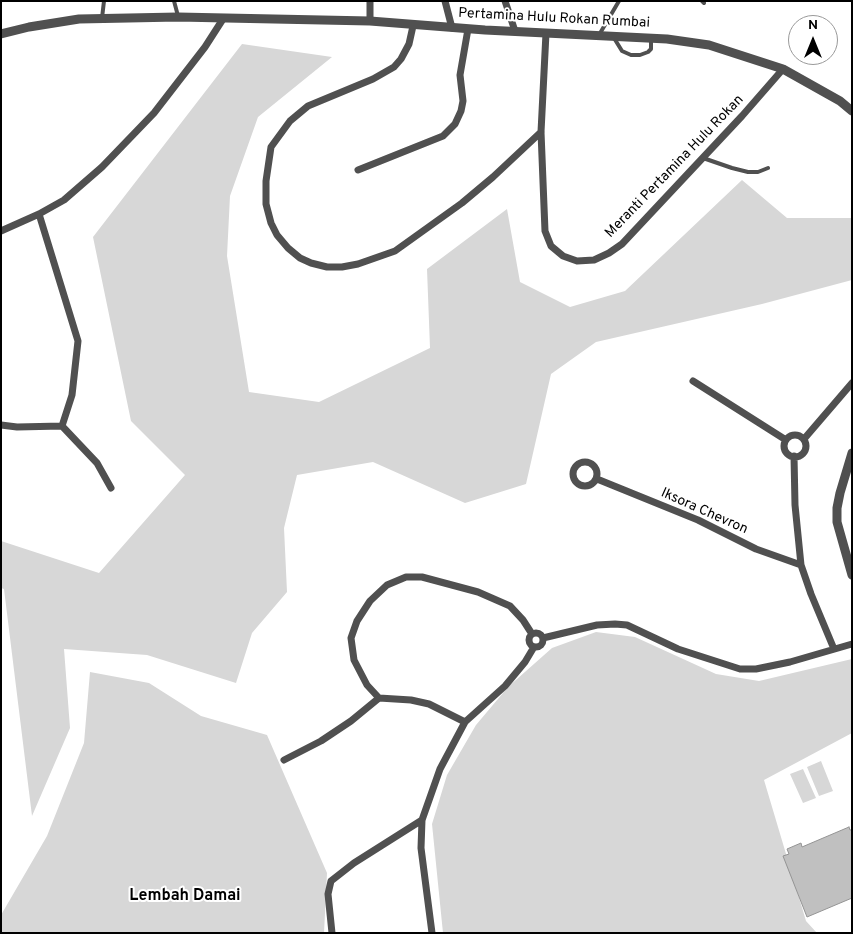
<!DOCTYPE html>
<style>
body{margin:0}
#map{position:relative;width:853px;height:934px;overflow:hidden;background:#fff;font-family:Overpass,sans-serif}
canvas{display:block}
.frame{position:absolute;inset:0;border:2px solid #000;pointer-events:none}
.north{position:absolute;left:788px;top:15px;width:50px;height:50px;box-sizing:border-box;background:#fff;border:1px solid #999;border-radius:50%;rotate:0deg;font-size:14px;font-weight:700;line-height:20px;text-align:center;color:#000}
.north::after{content:'';display:block;margin:auto;width:18px;height:22px;background:#000;clip-path:polygon(50% 0,100% 100%,50% 72%,0 100%)}
</style>
<div id="map">
<canvas width="853" height="934"></canvas>
<div class="frame"></div>
<div class="north">N</div>
</div>
<script>
const ctx = document.querySelector('canvas').getContext('2d');
ctx.lineJoin = 'round';
function fillPath(path, color) { ctx.fillStyle = color; ctx.fill(path, 'evenodd'); }
const toPath = rows => new Path2D(rows.map(r => 'M' + r).join(''));
function strokePath(path, color, width, dash) { ctx.strokeStyle = color; ctx.lineWidth = width; ctx.lineCap = dash ? 'butt' : 'round'; ctx.setLineDash(dash || []); ctx.stroke(path); }
function write(font, color, halo, rows, align = 'center') {
  ctx.font = font + ' Overpass,sans-serif'; ctx.lineWidth = 4; ctx.setLineDash([]); ctx.textBaseline = 'middle'; ctx.strokeStyle = halo; ctx.fillStyle = color; for (const [text, x, y, turn = 0] of rows) {
    ctx.save(); ctx.translate(x, y); ctx.rotate((+turn || 0) * Math.PI / 180); ctx.textAlign = isNaN(turn) ? turn : align; if (halo) ctx.strokeText(text, 0, 0); ctx.fillText(text, 0, 0); ctx.restore();
  }
}
fillPath(toPath([
 [242,44,332,57,258,117,230,196,227,256,249,392,319,402,430,348,427,269,507,209,520,282,570,307,625,291,742,180,787,218,852,218,852,280,762,304,596,342,551,374,526,484,465,503,373,462,297,475,284,528,287,592,252,633,236,683,147,655,64,649,70,728,32,816,4,589,1,588,1,541,99,573,185,475,131,421,93,237],
 [596,632,635,637,716,674,759,681,852,659,852,733,764,780,806,921,817,933,443,933,432,824,447,775,476,725,508,687,552,648],
 [90,672,149,683,201,716,267,735,327,873,324,933,1,933,1,915,47,836,84,743],
 [821,761,833,791,819,796,807,767],
 [803,769,816,798,803,803,790,774]
]), '#d7d7d7');
const building = toPath([
 [849,827,850,830,852,830,852,898,807,917,783,856,789,854,787,849,801,843,802,847,849,827]
]);
fillPath(building, '#c0c0c0');
strokePath(building, '#949494', 1);
strokePath(toPath([
 [174,1,178,16],
 [702,1,704,3],
 [102,18,104,1],
 [599,35,619,1],
 [614,38,622,51,631,55,640,55,648,52,651,49,651,38],
 [703,158,732,168,748,172,758,172,768,168]
]), '#505050', 4);
strokePath(toPath([
 [370,1,370,21],
 [445,1,452,28],
 [505,1,515,31],
 [413,26,409,44,401,59,394,67,373,79,308,106,290,121,271,147,266,181,266,204,271,223,277,235,288,248,300,258,311,263,327,267,342,267,358,264,395,251,462,203,493,177,541,132],
 [546,33,541,132,545,231,551,246,563,256,577,261,594,260,609,253,622,244,742,116,783,69],
 [358,170,443,136,455,124,461,111,463,101,460,75,468,29],
 [1,231,39,214,64,200,102,167,154,113,205,47,223,19],
 [693,381,786,440],
 [1,425,17,427,62,426,72,395,78,341,39,214],
 [62,426,97,463,111,488],
 '784 446a11 11 0 1 1 22 0a11 11 0 1 1-22 0Z',
 [804,439,852,383],
 [794,456,795,505,801,565,811,594,834,649],
 '573 474a12 12 0 1 1 24 0a12 12 0 1 1-24 0Z',
 [597,479,698,520,756,549,801,565],
 '529 640a7 7 0 1 1 14 0a7 7 0 1 1-14 0Z',
 [543,638,597,625,615,624,627,625,678,649,740,669,756,669,790,662,852,644],
 [465,722,429,704,411,700,379,698,367,685,354,660,351,638,357,621,370,601,387,585,406,577,422,577,478,592,510,606,523,620,532,634],
 [284,760,321,741,351,721,379,698],
 [332,933,328,894,331,881,354,863,422,820],
 [432,933,421,848,422,820,440,769,465,722,505,686,525,662,534,647]
]), '#505050', 7);
strokePath(toPath([
 [1,34,29,27,79,19,178,17,370,21,485,30,667,39,709,45,783,69,840,101,852,111],
 [852,453,840,493,837,508,837,522,852,575]
]), '#505050', 9);
write('14px', '#000', '#fff', [
 ["Pertamina Hulu Rokan Rumbai",554,19,3],
 ["Meranti Pertamina Hulu Rokan",675,167,-46],
 ["Iksora Chevron",704,512,24]
]);
write('bold 16px', '#000', '#fff', [
 ["Lembah Damai",185,897]
]);
</script>
